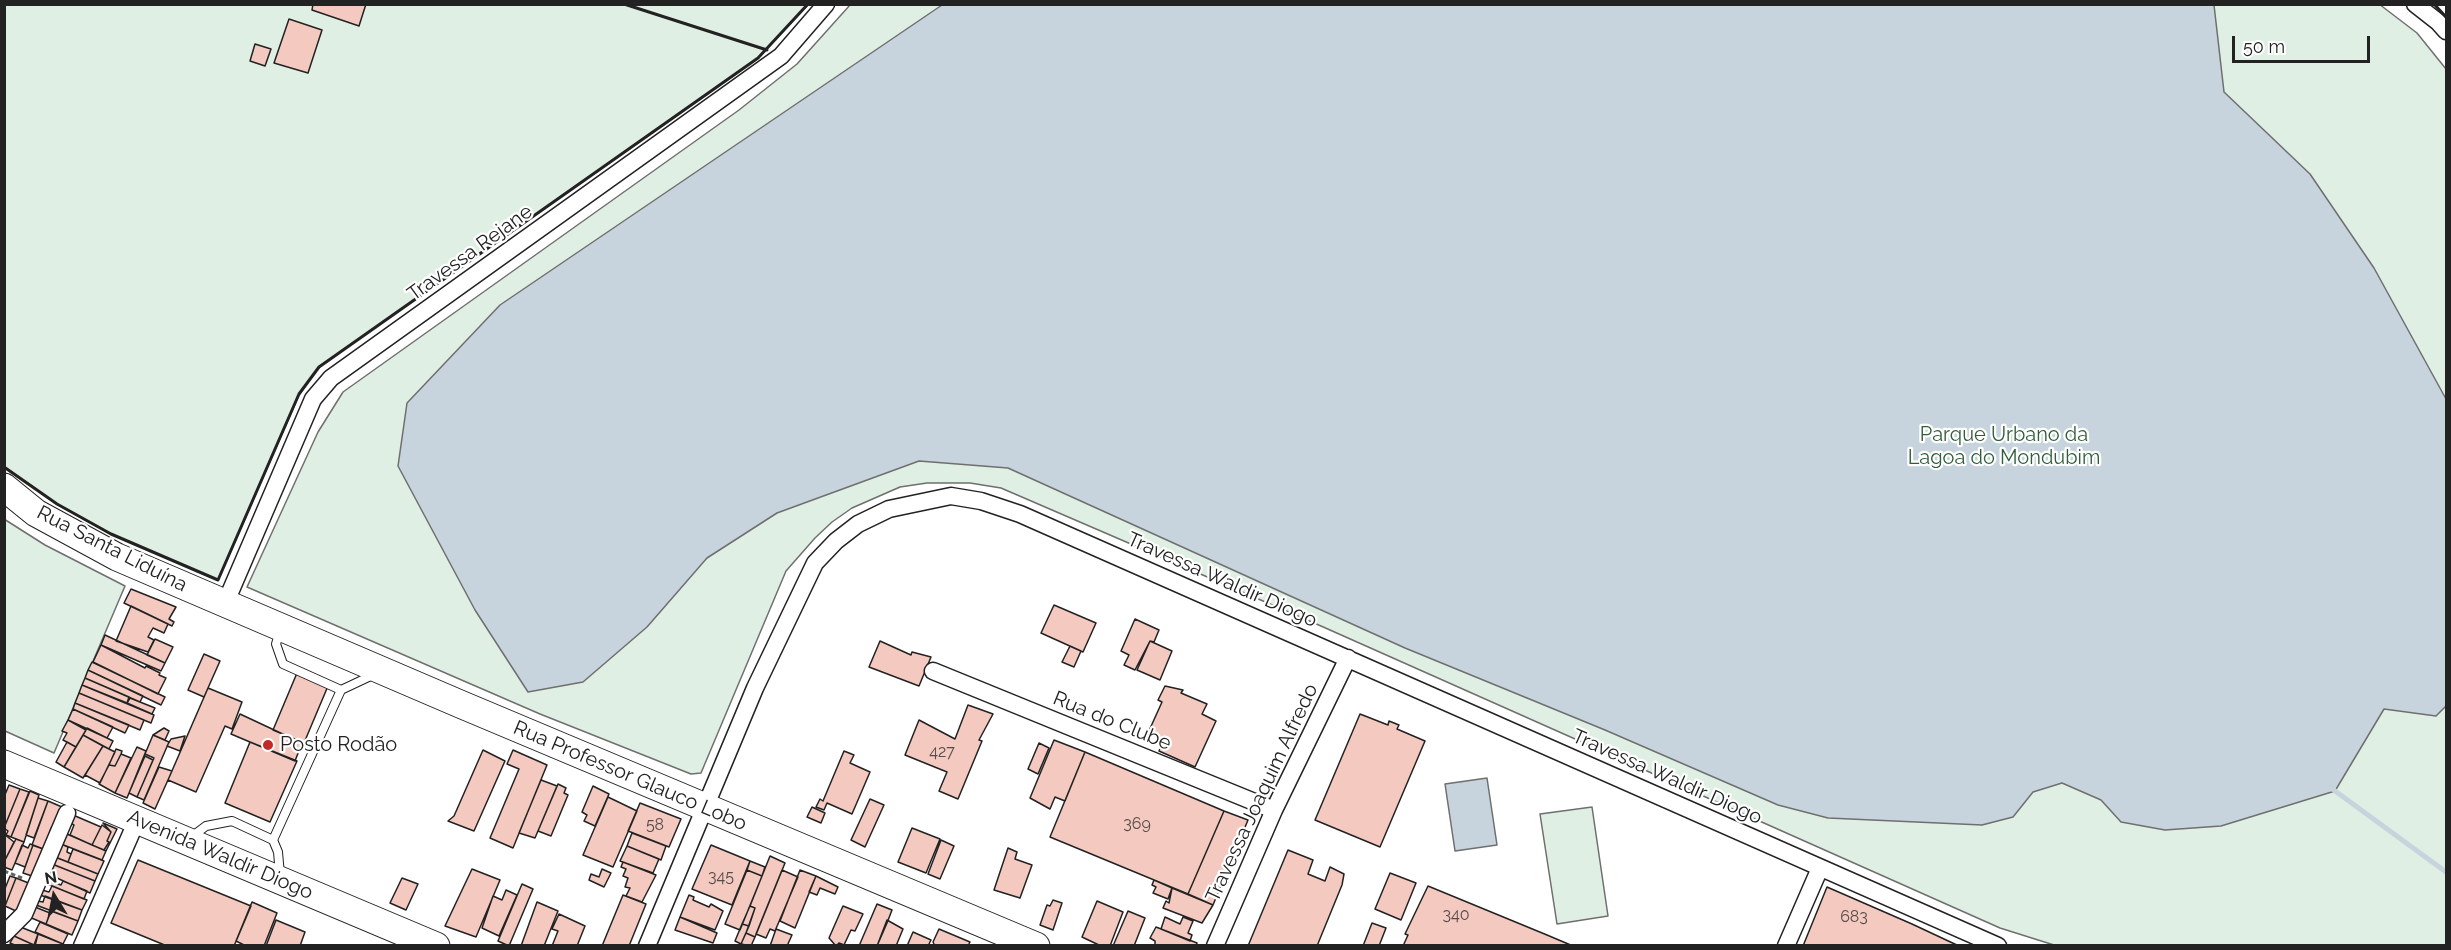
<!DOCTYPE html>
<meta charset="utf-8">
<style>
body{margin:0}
#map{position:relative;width:2451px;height:950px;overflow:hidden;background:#fff;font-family:Raleway,sans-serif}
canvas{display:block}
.frame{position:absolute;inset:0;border:6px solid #222;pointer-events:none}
.north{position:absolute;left:24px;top:866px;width:60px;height:60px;-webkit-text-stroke:4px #fff;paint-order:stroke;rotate:350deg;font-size:16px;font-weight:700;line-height:24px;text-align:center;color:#222}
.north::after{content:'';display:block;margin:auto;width:21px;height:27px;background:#222;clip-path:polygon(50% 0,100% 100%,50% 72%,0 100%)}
.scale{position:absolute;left:2232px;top:36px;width:138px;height:27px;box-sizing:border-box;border:3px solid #222;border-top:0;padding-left:8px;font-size:18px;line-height:21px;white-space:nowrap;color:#222;-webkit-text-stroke:4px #fff;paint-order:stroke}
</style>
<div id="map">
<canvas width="2451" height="950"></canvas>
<div class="frame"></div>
<div class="north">N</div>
<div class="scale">50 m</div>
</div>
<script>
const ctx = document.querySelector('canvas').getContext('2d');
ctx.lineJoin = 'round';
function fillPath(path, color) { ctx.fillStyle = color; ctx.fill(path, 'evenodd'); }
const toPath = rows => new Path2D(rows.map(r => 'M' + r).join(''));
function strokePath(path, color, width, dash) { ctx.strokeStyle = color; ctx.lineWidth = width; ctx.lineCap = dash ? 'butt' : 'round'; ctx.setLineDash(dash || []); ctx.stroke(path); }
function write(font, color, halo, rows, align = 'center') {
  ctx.font = font + ' Raleway,sans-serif'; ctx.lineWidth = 4.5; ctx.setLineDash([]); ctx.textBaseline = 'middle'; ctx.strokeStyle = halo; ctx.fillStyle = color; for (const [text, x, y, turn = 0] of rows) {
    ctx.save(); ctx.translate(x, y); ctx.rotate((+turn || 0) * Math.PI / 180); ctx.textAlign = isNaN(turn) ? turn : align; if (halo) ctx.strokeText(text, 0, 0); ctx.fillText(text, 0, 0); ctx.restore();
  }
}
const green = toPath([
 [2379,4,2417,33,2446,69,2446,945,2054,945,2000,928,1321,626,1001,488,970,483,927,483,900,487,852,508,832,522,815,538,786,571,701,773,691,774,540,714,247,587,318,432,343,392,739,110,797,64,850,5,2379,4],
 [4,5,808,5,758,58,319,367,299,395,218,580,111,534,57,504,5,467,4,5],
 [4,519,45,545,125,586,54,753,5,731,4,519],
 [1592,807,1608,916,1557,924,1540,814,1592,807]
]);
fillPath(green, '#e0efe3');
strokePath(green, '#6f6f6f', 1.5);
const water = toPath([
 [942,5,2214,5,2224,92,2310,174,2374,268,2446,399,2446,706,2436,716,2384,709,2335,791,2221,826,2165,830,2121,822,2101,800,2062,783,2033,792,2013,817,1982,825,1828,818,1778,805,1605,730,1405,648,1008,468,919,461,777,513,707,558,647,627,583,682,528,692,475,610,398,466,407,403,500,305,942,5],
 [1487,778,1497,845,1455,851,1445,784,1487,778]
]);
fillPath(water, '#c7d3dd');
strokePath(water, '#6f6f6f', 1.5);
strokePath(toPath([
 [2331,788,2446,872]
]), '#c7d3dd', 5);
const building = toPath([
 [313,4,366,4,359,26,312,10,313,4],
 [289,19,322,30,308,73,274,63,289,19],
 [255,44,271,49,265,66,250,61,255,44],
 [131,589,176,607,169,619,174,622,172,626,124,603,131,589],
 [1054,605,1096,623,1083,652,1041,633,1054,605],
 [131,606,168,624,164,633,153,628,148,637,154,640,148,652,116,641,131,606],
 [1135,619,1159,630,1154,642,1150,641,1135,670,1124,665,1129,655,1121,651,1135,619],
 [105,635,165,663,161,671,101,645,105,635],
 [155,639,173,647,165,663,147,655,155,639],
 [880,641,911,655,912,652,931,657,919,686,869,667,880,641],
 [1150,641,1172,651,1160,680,1137,670,1150,641],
 [101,645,145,668,146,666,160,673,159,675,166,678,158,694,93,662,101,645],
 [1070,646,1081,651,1074,667,1062,662,1070,646],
 [204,654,220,661,204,697,188,690,204,654],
 [92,662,165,697,161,705,88,670,92,662],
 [88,670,143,696,140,702,85,678,88,670],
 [297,673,328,686,304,743,273,730,297,673],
 [85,678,129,697,127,703,82,685,85,678],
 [82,685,154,715,151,723,79,693,82,685],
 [1165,686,1183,690,1181,693,1207,704,1202,714,1216,721,1195,767,1159,751,1164,740,1148,733,1162,702,1158,700,1165,686],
 [208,688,242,702,232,729,225,726,196,792,168,780,208,688],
 [79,693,144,720,140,730,75,703,79,693],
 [130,698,155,708,152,714,127,703,130,698],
 [75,703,129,725,125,733,73,709,75,703],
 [968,705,993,714,979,740,982,741,958,799,939,791,947,772,905,755,919,720,955,739,968,705],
 [73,709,113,727,107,738,68,720,73,709],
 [240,714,302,743,295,761,231,734,240,714],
 [1360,714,1388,725,1389,721,1399,725,1397,729,1425,741,1380,847,1315,820,1360,714],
 [68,720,86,730,76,747,63,740,67,733,62,731,68,720],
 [87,728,113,741,109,749,83,735,87,728],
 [164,728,169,731,165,740,153,735,164,728],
 [83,735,103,746,83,778,64,767,83,735],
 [153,735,169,742,144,800,137,797,154,758,145,754,153,735],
 [185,736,180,751,167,746,171,739,185,736],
 [1054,740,1085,752,1065,801,1055,797,1050,809,1030,798,1054,740],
 [67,742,76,747,64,767,56,762,67,742],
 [250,742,297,761,270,822,225,803,250,742],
 [1039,743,1049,748,1038,774,1028,769,1039,743],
 [103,746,115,752,100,783,85,775,103,746],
 [137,747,146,751,127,798,115,793,137,747],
 [116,749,122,751,121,754,115,766,109,765,116,749],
 [483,750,505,761,474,831,448,821,454,816,483,750],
 [513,750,547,765,513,848,490,838,519,769,507,764,513,750],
 [844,751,854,755,850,763,870,772,852,814,827,803,824,810,816,807,820,799,823,801,844,751],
 [1085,752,1224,811,1188,894,1050,837,1085,752],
 [121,754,131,758,115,793,99,784,109,765,115,766,121,754],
 [145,756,153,760,137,797,129,793,145,756],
 [159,767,172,771,155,809,143,803,159,767],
 [541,780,557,786,535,838,519,833,541,780],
 [558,784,566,788,564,793,568,795,551,836,538,831,558,784],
 [9,785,20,789,4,828,4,797,9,785],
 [593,786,609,794,595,826,584,821,587,815,582,812,593,786],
 [20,789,29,792,11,837,6,835,8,831,4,828,20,789],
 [30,791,39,795,24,842,11,837,30,791],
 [608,797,637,811,613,867,583,855,608,797],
 [38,798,48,801,34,838,26,835,38,798],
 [870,799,884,805,865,847,851,840,870,799],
 [48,801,62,807,53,829,51,828,46,850,32,845,48,801],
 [640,803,681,819,669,847,628,831,640,803],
 [812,807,825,813,821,823,807,817,812,807],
 [1224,811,1248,820,1213,905,1188,894,1224,811],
 [73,815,101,827,92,845,70,835,74,825,70,823,73,815],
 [103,823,117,829,106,851,104,850,109,842,107,841,111,832,103,823],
 [102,825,111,832,107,841,109,842,104,850,92,845,102,825],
 [912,828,940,839,926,873,898,862,912,828],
 [632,833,666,846,661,860,627,846,632,833],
 [4,834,14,842,4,862,4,834],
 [67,834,106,851,102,860,61,844,67,834],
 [16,839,24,842,12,870,4,867,4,862,16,839],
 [941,840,954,846,940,879,928,874,941,840],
 [30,844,33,845,25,867,15,863,22,845,28,848,30,844],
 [61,844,68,847,67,852,71,854,68,862,55,857,61,844],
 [33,845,46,850,35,877,23,873,33,845],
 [711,845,750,861,732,905,692,889,711,845],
 [627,846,659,859,653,873,620,861,627,846],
 [1008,848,1017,852,1015,859,1032,865,1020,898,994,890,1008,848],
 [73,849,104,861,98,874,68,862,73,849],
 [1288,850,1313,860,1308,874,1325,881,1330,867,1344,874,1342,885,1317,946,1248,946,1288,850],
 [770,856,785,863,755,937,746,933,755,908,750,906,770,856],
 [55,857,98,874,95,881,52,864,55,857],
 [138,860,251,906,234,946,167,946,111,923,138,860],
 [750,861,765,867,762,876,747,870,750,861],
 [623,862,656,875,642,902,626,896,630,888,625,887,628,878,623,876,626,869,621,867,623,862],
 [52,864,95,881,90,893,48,874,52,864],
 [472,869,500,880,476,937,445,926,472,869],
 [602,869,611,873,604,887,589,880,591,874,599,877,602,869],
 [747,870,762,876,740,930,725,924,747,870],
 [782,870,798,877,775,931,770,929,766,938,756,934,782,870],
 [800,870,816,876,795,928,780,921,800,870],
 [1390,873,1416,883,1401,920,1375,909,1390,873],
 [10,876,16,878,5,906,4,891,10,876],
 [816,876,838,887,835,894,820,888,817,895,809,892,816,876],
 [16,878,31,884,18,912,5,906,16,878],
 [402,878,418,884,406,910,390,903,402,878],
 [46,879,61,885,63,881,87,891,84,899,45,883,46,879],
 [1154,880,1172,888,1168,899,1153,893,1156,887,1152,885,1154,880],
 [522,884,533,889,509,946,498,941,522,884],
 [52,886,87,900,82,910,40,895,42,890,49,892,52,886],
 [1428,886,1547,935,1573,946,1403,946,1408,935,1405,934,1428,886],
 [1827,887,1912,924,1959,946,1803,946,1827,887],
 [1172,888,1213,905,1202,923,1163,908,1166,901,1169,903,1172,888],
 [506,890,517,895,499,936,482,928,493,896,502,900,506,890],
 [623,895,646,904,629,946,602,946,623,895],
 [689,895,694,897,693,900,709,907,711,904,723,911,715,930,680,917,689,895],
 [45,896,82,910,78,921,36,905,38,901,43,902,45,896],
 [1053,900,1062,903,1053,930,1040,925,1047,905,1050,906,1053,900],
 [1097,901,1123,912,1110,946,1101,946,1082,937,1097,901],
 [252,902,277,913,264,946,246,946,236,941,252,902],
 [537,902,558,911,544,946,521,946,537,902],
 [877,904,892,910,887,923,877,946,859,946,877,904],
 [750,906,755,908,749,926,742,924,750,906],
 [843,906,863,914,855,931,851,930,844,945,839,943,836,946,829,938,843,906],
 [35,907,50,913,46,924,29,917,35,907],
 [51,911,78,921,72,935,46,924,51,911],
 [1128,911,1145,918,1134,946,1113,946,1128,911],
 [559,914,585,926,577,946,552,946,558,931,552,929,559,914],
 [680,917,717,933,713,943,675,930,680,917],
 [1165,917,1180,924,1183,917,1193,921,1188,933,1192,935,1190,941,1161,929,1165,917],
 [276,920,305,932,300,946,266,946,276,920],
 [887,920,903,929,896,946,877,946,887,920],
 [40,922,68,934,63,944,35,932,40,922],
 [1372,923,1386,928,1379,946,1363,946,1372,923],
 [742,924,749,926,741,944,735,941,742,924],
 [18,926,38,934,34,945,14,936,18,926],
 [1156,927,1197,943,1196,946,1155,946,1155,941,1150,938,1156,927],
 [776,929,792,935,787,946,770,946,776,929],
 [939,929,970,942,968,946,935,946,933,942,939,929],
 [913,932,931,940,928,946,907,946,913,932],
 [746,933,755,937,751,946,741,944,746,933],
 [38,934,63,944,67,946,35,946,38,934],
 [14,936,34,945,35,946,17,946,10,943,14,936]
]);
fillPath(building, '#f3c9c0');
strokePath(building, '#222', 1.5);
const lane = toPath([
 [280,631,276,644,283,664,341,690,375,674],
 [190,838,206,826,232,821,273,840,278,852,280,875],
 [273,840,341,690]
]);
const street = toPath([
 [2415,4,2438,22,2446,31],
 [225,604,313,399,331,378,781,56,826,4],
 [933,671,1274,810],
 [4,934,24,914,67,813],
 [82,946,137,820],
 [647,946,755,688,815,563,836,541,858,524,889,509,951,496,981,501,1020,514,1998,946],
 [1215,946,1274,810,1348,658],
 [1786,946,1820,868]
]);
const primary = toPath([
 [4,487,36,513,117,557,460,704,1036,946],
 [4,764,436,946]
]);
strokePath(lane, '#222', 10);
strokePath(street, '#222', 19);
strokePath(primary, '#222', 29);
strokePath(toPath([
 [4,871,22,878]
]), '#646464', 3, [4.5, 3]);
strokePath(lane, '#fff', 8);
strokePath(street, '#fff', 16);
strokePath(primary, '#fff', 27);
strokePath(toPath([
 [624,4,767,50],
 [2434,4,2446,17],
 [4,467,57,504,111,534,218,580,299,394,319,367,758,58,808,4]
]), '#222', 3);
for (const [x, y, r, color] of [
 [268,745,6,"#c62828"]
]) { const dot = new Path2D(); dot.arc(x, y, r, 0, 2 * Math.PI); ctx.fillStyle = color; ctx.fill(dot); strokePath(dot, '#fff', 2); }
write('16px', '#564c4a', null, [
 ["427",942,752],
 ["369",1137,824],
 ["58",655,825],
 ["345",721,877],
 ["340",1456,915],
 ["683",1854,917]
]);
write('20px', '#222', '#fff', [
 ["Travessa Rejane",470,253,-36],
 ["Rua Santa Liduína",112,549,27],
 ["Travessa Waldir Diogo",1222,580,24],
 ["Rua do Clube",1112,721,22],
 ["Rua Professor Glauco Lobo",630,776,23],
 ["Travessa Waldir Diogo",1667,777,24],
 ["Travessa Joaquim Alfredo",1262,793,-65],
 ["Avenida Waldir Diogo",220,855,23]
]);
write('20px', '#2f5e38', '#fff', [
 ["Parque Urbano da",2004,435],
 ["Lagoa do Mondubim",2004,458]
]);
write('20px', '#222', '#fff', [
 ["Posto Rodão",280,745]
], 'left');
</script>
